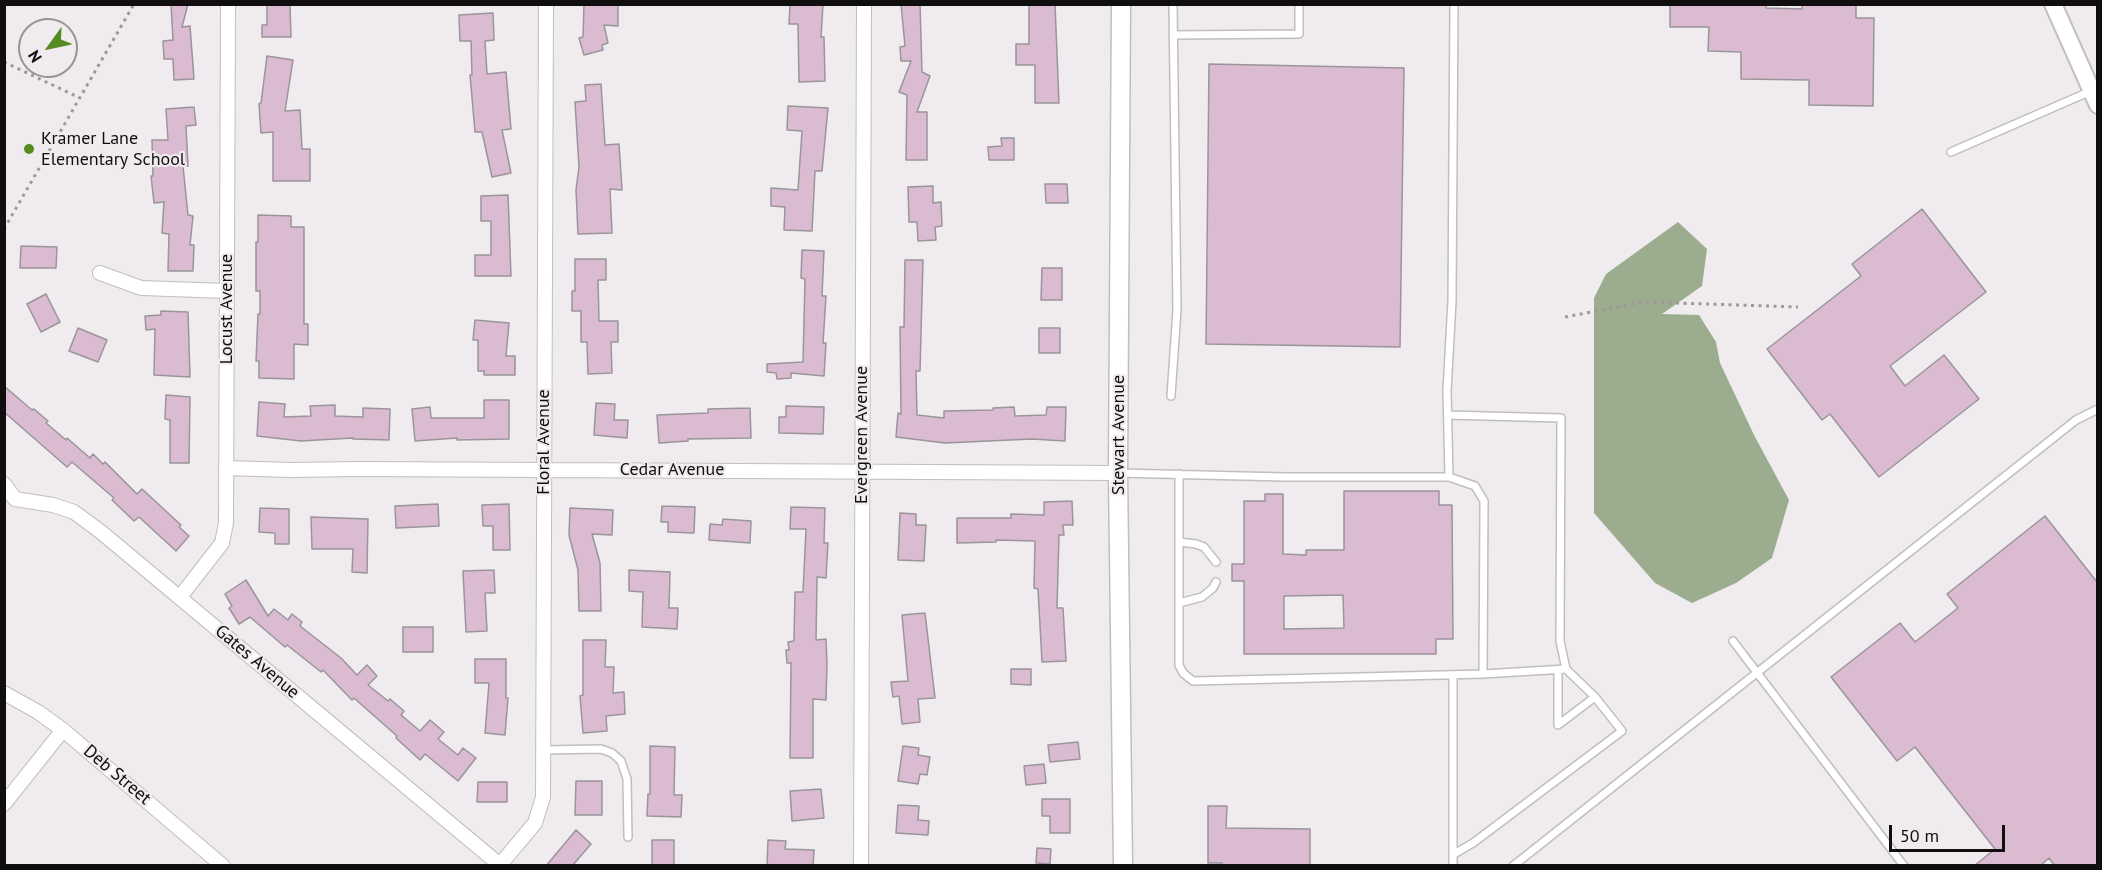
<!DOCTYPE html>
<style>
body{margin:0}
#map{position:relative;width:2102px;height:870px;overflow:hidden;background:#f0ebee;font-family:"PT Sans",sans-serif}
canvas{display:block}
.frame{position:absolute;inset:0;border:6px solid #100e0f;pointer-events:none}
.north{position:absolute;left:18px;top:18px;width:60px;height:60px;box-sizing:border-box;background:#f0ebee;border:2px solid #969395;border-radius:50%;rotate:237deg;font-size:16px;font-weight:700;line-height:24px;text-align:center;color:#100e0f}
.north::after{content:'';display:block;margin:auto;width:21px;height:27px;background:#578a20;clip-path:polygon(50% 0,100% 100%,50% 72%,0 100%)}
.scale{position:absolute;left:1889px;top:825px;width:116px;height:27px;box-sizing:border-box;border:3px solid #100e0f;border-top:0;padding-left:8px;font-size:18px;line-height:21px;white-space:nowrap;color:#100e0f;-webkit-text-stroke:4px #f0ebee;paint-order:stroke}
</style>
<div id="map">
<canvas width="2102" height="870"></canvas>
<div class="frame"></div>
<div class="north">N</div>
<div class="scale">50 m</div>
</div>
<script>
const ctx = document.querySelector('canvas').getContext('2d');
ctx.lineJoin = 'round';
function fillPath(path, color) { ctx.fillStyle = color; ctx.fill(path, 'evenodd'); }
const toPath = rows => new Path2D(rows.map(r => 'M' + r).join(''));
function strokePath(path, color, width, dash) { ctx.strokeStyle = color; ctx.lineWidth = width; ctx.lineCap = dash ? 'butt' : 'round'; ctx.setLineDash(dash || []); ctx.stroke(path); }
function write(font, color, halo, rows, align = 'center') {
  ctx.font = font + ' "PT Sans",sans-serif'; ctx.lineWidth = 4.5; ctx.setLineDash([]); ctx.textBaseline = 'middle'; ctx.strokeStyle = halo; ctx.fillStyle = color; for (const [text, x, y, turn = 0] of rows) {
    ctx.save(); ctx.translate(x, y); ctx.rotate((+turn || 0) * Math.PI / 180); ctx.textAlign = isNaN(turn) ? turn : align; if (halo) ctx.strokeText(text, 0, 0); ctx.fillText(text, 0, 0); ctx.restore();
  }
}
fillPath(toPath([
 [1678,222,1707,249,1702,286,1662,314,1699,315,1716,342,1720,363,1754,435,1789,500,1772,558,1736,583,1692,603,1655,583,1594,513,1594,298,1606,274]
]), '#9bad8e');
const building = toPath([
 [171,4,188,4,182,27,190,26,194,79,174,80,173,59,164,59,163,41,173,40,171,4],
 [584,4,618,4,618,26,604,25,608,43,602,45,603,50,584,55,579,38,583,37,584,4],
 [790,4,823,4,821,37,824,37,825,81,799,82,798,24,789,24,790,4],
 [901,4,920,4,922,72,930,76,917,112,927,112,927,160,906,160,907,95,899,92,911,61,901,61,900,47,905,46,901,4],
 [1029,4,1055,4,1059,103,1035,103,1035,65,1016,65,1016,44,1029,44,1029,4],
 [1670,4,1766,4,1766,8,1802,9,1802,4,1856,4,1856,18,1874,18,1873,106,1809,105,1809,80,1741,79,1741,52,1708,51,1709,27,1670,27,1670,4],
 [267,5,290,5,291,37,262,37,262,25,267,25,267,5],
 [493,13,494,40,485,41,487,74,506,72,511,129,502,130,511,173,492,177,482,132,475,132,470,75,472,75,471,41,460,41,459,15,493,13],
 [267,56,293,60,285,111,300,110,302,149,310,149,310,181,273,181,273,132,261,133,259,104,261,103,267,56],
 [1209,64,1404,68,1400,347,1206,344,1209,64],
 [601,84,605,145,619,144,622,190,610,189,612,233,578,234,576,190,579,167,575,102,586,101,585,85,601,84],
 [788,106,828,108,822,171,815,171,812,231,784,230,785,207,771,206,771,188,798,190,802,131,787,130,788,106],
 [194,107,196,125,186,126,188,166,183,166,188,215,193,216,190,245,194,245,193,271,168,271,169,234,162,233,164,202,154,203,151,176,153,176,152,140,168,140,166,109,194,107],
 [1001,138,1014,138,1014,160,989,160,988,147,1002,146,1001,138],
 [1045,184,1067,184,1068,203,1046,203,1045,184],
 [933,186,933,203,941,202,942,226,935,227,936,240,918,241,917,222,909,222,908,187,933,186],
 [508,195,511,276,475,276,475,255,491,255,491,221,481,221,481,196,508,195],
 [1922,209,1986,292,1890,366,1905,386,1944,355,1979,399,1879,477,1830,414,1822,420,1767,349,1861,276,1852,264,1922,209],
 [258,215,291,216,291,227,304,227,304,324,308,324,308,345,294,344,294,379,259,378,259,361,256,361,258,314,260,314,260,291,256,291,256,242,258,242,258,215],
 [21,246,57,247,56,268,20,268,21,246],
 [802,250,824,251,822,296,826,296,823,343,826,343,824,376,791,373,791,378,777,379,776,373,767,372,767,364,803,362,805,279,801,278,802,250],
 [575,259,606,259,606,280,598,280,599,321,618,321,618,342,611,342,612,373,588,374,587,342,581,342,581,311,572,311,572,291,575,291,575,259],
 [905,260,923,260,920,371,916,371,917,415,944,418,944,411,993,410,993,408,1014,407,1015,416,1046,415,1047,407,1066,407,1065,441,1032,439,945,443,896,437,898,413,901,414,900,327,904,327,905,260],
 [1042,268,1062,268,1062,300,1041,300,1042,268],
 [46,294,60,322,41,332,27,304,46,294],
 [161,311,188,312,190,377,154,375,155,329,146,330,145,316,161,315,161,311],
 [475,320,509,323,506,356,515,356,515,375,484,375,484,371,478,371,478,340,473,340,475,320],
 [78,328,107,340,98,362,69,351,78,328],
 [1039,328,1060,328,1060,353,1039,353,1039,328],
 [4,386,32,410,34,409,48,421,46,423,66,440,67,438,90,458,93,454,103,464,105,462,137,494,142,489,181,525,179,527,189,536,176,551,139,517,134,521,112,500,114,498,72,462,67,467,4,412,4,386],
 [166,395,190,397,189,463,170,463,170,420,165,419,166,395],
 [484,400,509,400,509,439,457,440,457,438,415,441,412,409,430,407,431,418,484,418,484,400],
 [259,402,285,404,284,417,311,416,310,406,335,405,335,416,363,417,363,408,390,409,389,440,353,439,353,438,301,441,257,436,259,402],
 [596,403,615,404,614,420,628,420,627,438,594,435,596,403],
 [786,406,824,407,823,434,779,433,779,417,786,417,786,406],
 [750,408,751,438,688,439,688,441,659,443,657,415,708,413,708,409,750,408],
 [1344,491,1439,491,1439,505,1452,505,1453,639,1436,639,1436,654,1244,654,1244,581,1232,581,1232,564,1244,564,1244,501,1265,501,1265,494,1283,494,1283,554,1306,555,1306,550,1344,550,1344,491],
 [1343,595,1344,628,1284,629,1284,596,1343,595],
 [1072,501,1073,525,1063,525,1064,535,1059,535,1057,608,1063,608,1066,661,1042,662,1038,589,1034,588,1035,541,996,540,996,542,957,543,957,518,1011,518,1011,514,1044,515,1044,502,1072,501],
 [438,504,439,526,396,528,395,506,438,504],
 [509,504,510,550,493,550,493,526,483,526,482,505,509,504],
 [662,506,695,507,694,533,668,532,668,522,661,522,662,506],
 [791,507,825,508,824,543,828,543,826,578,817,577,816,640,826,639,827,664,826,700,813,699,813,758,790,758,791,663,787,663,786,650,789,650,788,642,794,641,795,592,803,592,806,529,790,529,791,507],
 [260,508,289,509,289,544,275,544,275,533,259,532,260,508],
 [570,508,613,510,612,535,592,534,600,563,601,611,579,611,578,570,569,535,570,508],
 [900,513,916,514,916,525,926,525,924,561,898,560,900,513],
 [2045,516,2097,582,2097,866,2055,866,2049,858,2040,866,1974,866,1995,849,1915,747,1897,761,1831,677,1900,623,1915,642,1958,608,1947,594,2045,516],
 [311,517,368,519,367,573,352,572,353,549,312,549,311,517],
 [723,519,751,521,750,543,709,540,710,524,722,525,723,519],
 [494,570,495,593,485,593,487,631,466,632,463,571,494,570],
 [629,570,670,572,669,608,678,608,677,629,642,627,643,592,629,591,629,570],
 [246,580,268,616,274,609,288,620,292,614,302,622,300,626,341,658,357,675,367,665,377,676,368,685,388,701,390,699,404,711,401,715,420,731,430,720,444,732,438,739,458,755,463,748,476,758,458,781,425,754,420,760,396,738,397,736,354,698,352,700,323,670,321,672,287,645,285,647,250,617,239,624,229,608,232,606,225,594,246,580],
 [925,613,935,698,918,699,920,722,902,724,899,696,893,697,891,682,908,681,902,615,925,613],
 [403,627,433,627,433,652,403,652,403,627],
 [583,640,606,640,605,667,614,667,613,693,624,692,625,714,606,716,607,731,583,733,580,696,583,695,583,640],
 [475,659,506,659,506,698,508,698,505,735,485,733,489,683,475,683,475,659],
 [1011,669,1031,669,1031,685,1011,684,1011,669],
 [1078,742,1080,759,1050,762,1048,745,1078,742],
 [650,746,675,747,674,795,682,795,681,817,647,816,648,794,650,794,650,746],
 [903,746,919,748,918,755,930,757,927,775,920,774,918,784,898,781,903,746],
 [1044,764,1046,783,1026,785,1024,766,1044,764],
 [576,781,602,781,602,815,575,815,576,781],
 [478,782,507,782,507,802,477,802,478,782],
 [821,789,824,818,792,821,790,791,821,789],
 [1042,799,1070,799,1070,833,1050,833,1050,816,1042,816,1042,799],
 [898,805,919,806,918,820,929,821,928,835,896,833,898,805],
 [1208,806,1227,806,1226,828,1310,829,1310,865,1222,866,1222,863,1208,863,1208,806],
 [576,830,591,844,572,866,546,866,576,830],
 [652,840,674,840,674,866,652,866,652,840],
 [768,840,786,841,785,849,814,850,813,866,767,866,768,840],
 [1037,848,1051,849,1050,864,1036,863,1037,848]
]);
fillPath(building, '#dbbbd2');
strokePath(building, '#999598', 1.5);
const service = toPath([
 [1173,35,1299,34,1299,4],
 [1951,152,2091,91],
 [1171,396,1177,310,1173,4],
 [1118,473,1284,477,1449,477,1475,486,1484,501,1483,674],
 [1179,474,1179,665,1183,673,1193,681,1483,674,1566,669,1560,641,1561,418,1448,415],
 [1449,477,1447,391,1452,301,1454,4],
 [1179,542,1196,544,1204,547,1216,562],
 [1179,603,1202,597,1213,588,1216,582],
 [1733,641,1904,866],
 [1558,671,1558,725,1595,697],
 [1453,675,1453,866],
 [543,750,601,749,612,753,621,761,627,779,628,837],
 [1454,854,1473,843,1622,731,1595,697,1566,669],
 [1513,866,2076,420,2098,409]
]);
const minor = toPath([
 [100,273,141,288,227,291],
 [226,468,291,470,358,469,1118,473],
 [4,484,15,499,53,505,74,512,101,532,500,865],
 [180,597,222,543,226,523,228,4],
 [4,693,38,712,63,730,223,866],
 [4,804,63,730],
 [499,866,535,823,543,797,546,4],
 [861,866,864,4]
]);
const tertiary = toPath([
 [2053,4,2098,105]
]);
const secondary = toPath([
 [1121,4,1118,473,1123,866]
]);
strokePath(service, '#c1bdc0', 10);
strokePath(minor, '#c1bdc0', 16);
strokePath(tertiary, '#c1bdc0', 20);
strokePath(secondary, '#c1bdc0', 21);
strokePath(toPath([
 [4,62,80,98],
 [4,229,134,4],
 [1565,317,1644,302,1798,307]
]), '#9d999b', 3, [3, 4.5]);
strokePath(service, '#fff', 7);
strokePath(minor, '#fff', 14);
strokePath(tertiary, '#fff', 16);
strokePath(secondary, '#fff', 18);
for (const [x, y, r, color] of [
 [29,149,6,"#578a20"]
]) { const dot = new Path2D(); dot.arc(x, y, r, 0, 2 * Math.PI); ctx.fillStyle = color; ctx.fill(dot); strokePath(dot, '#f0ebee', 2); }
write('18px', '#100e0f', '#f0ebee', [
 ["Kramer Lane",41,139],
 ["Elementary School",41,160]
], 'left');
write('18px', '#100e0f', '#f0ebee', [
 ["Locust Avenue",227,309,-90],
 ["Evergreen Avenue",862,435,-90],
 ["Stewart Avenue",1119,435,-90],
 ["Floral Avenue",544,442,-90],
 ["Cedar Avenue",672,470],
 ["Gates Avenue",257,662,40],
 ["Deb Street",117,775,40]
]);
</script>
